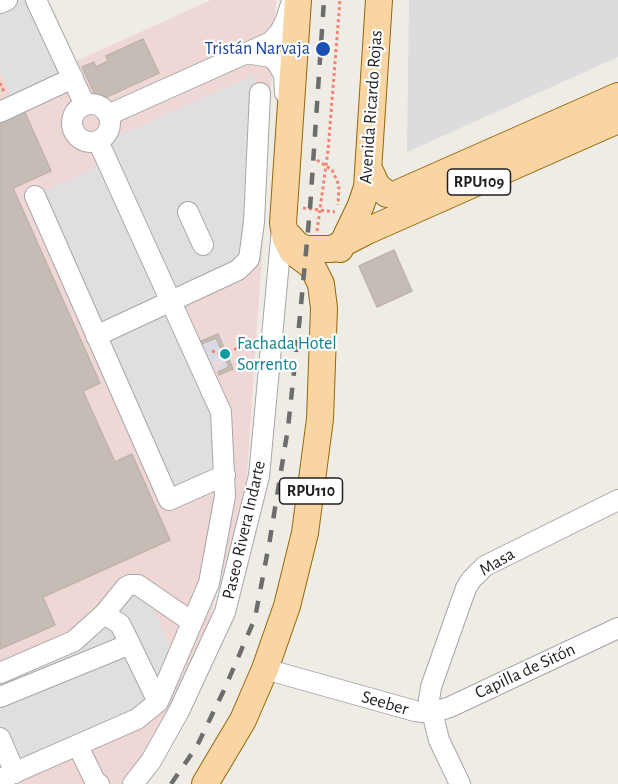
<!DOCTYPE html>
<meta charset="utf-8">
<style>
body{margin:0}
canvas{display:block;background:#efece6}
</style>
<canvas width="618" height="784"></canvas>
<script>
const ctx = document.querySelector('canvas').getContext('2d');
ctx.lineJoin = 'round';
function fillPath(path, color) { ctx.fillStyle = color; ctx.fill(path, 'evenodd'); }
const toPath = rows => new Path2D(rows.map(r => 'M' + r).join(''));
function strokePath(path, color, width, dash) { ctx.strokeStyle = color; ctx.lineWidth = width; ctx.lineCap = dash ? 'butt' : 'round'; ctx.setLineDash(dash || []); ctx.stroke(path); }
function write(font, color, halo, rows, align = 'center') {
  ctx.font = font + ' "Alegreya Sans",sans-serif'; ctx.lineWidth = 4.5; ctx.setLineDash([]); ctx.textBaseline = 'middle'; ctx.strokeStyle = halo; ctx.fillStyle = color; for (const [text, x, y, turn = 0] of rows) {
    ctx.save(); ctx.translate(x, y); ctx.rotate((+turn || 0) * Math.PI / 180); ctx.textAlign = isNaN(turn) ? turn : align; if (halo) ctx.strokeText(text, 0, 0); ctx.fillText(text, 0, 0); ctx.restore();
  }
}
fillPath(toPath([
 [409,0,618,0,618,57,407,152]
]), '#dddcdc');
fillPath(toPath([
 [0,0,63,63,81,59,211,0,276,0,262,255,246,489,204,639,133,784,0,784]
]), '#efd7d6');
fillPath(toPath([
 [0,0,36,0,73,78,15,105,0,71],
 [253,75,260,93,249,259,172,301,221,412,225,475,169,500,35,196,107,162,100,144],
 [141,579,180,670,165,705,0,769,0,668,70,636,110,591]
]), '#dfdfdf');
fillPath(toPath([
 [216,338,229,367,218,372,217,368,221,366,220,361,214,361,214,367,208,370,203,359,204,343]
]), '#dadae5');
const building = toPath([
 [143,39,159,73,98,101,82,67,94,62,96,67,108,61,106,56,143,39],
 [23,108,51,171,13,188,100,383,83,391,115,462,132,454,170,540,43,597,55,625,0,649,0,118,23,108],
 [394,250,412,291,377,307,359,266,394,250],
 [218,334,233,369,219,375,218,372,229,367,216,338,201,344,199,342,218,334]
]);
fillPath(building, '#c4bcb5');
strokePath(building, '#c0b4a8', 1.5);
const minor = toPath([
 [36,0,85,105],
 [0,3,7,0],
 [245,53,271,57,278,64,284,75,285,93],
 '72 123a19 19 0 1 1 38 0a19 19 0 1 1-38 0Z',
 [0,112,73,78],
 [108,115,271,42,280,32,286,20,292,1],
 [35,196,169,500,225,475],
 [188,212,203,245],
 [96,336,238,270,249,259,254,222,260,93],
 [104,614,120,624,130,644],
 [265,669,415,711,431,713,450,707,618,628],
 [0,673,74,641,104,614,126,587,130,585,138,585,192,622],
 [0,697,130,644,158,702],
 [0,738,15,773],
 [78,746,95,781,99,784],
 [0,779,137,719,158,702,209,583,225,496,221,412,98,141],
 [133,784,151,761,179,711,225,612,259,476,282,229],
 [460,784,439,740,429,700,431,687,466,588,471,580,485,566,618,500]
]);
const major = toPath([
 [369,169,377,186,387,194,394,195,618,96],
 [290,237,297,245,306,249,332,249,367,231,618,120],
 [340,249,361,205,367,187,379,0],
 [205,784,243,720,265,669,287,606,305,533,320,419,324,308,321,284,312,266,292,251,286,239,283,223,298,0]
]);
strokePath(minor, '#a6a6a6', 22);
strokePath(major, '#946806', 28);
strokePath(toPath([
 [0,83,4,92],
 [317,160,332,170,339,185,338,205],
 [303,208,335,212],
 [317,231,328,151,340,0],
 [212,351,223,355,255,339]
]), '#f48272', 3, [3, 3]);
strokePath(minor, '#fff', 20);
strokePath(major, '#f8d5a2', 26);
strokePath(toPath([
 [171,784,197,746,225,688,255,618,270,539,288,428,300,316,310,209,324,0]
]), '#6d6d6d', 4.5, [12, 12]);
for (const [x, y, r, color] of [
 [323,49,8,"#1a4fb4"],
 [225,354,6,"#0f9aa8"]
]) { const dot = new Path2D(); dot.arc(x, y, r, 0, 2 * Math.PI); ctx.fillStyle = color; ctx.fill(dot); strokePath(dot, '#fff', 2); }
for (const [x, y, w] of [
 [479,182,63],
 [311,491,63]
]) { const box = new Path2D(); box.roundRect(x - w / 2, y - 13, w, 26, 4.5); ctx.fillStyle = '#fff'; ctx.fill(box); strokePath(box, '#1f1f1f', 1.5); }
write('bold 16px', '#1f1f1f', null, [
 ["RPU109",479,182],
 ["RPU110",311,491]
]);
write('18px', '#164399', '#fff', [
 ["Tristán Narvaja",310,49]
], 'right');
write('18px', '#1f1f1f', '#fff', [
 ["Avenida Ricardo Rojas",371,107,-86],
 ["Paseo Rivera Indarte",244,530,-77],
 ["Masa",497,562,-31],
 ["Capilla de Sitón",525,671,-25],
 ["Seeber",385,703,16]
]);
write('18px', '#0d838f', '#fff', [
 ["Fachada Hotel",237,344],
 ["Sorrento",237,365]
], 'left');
</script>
